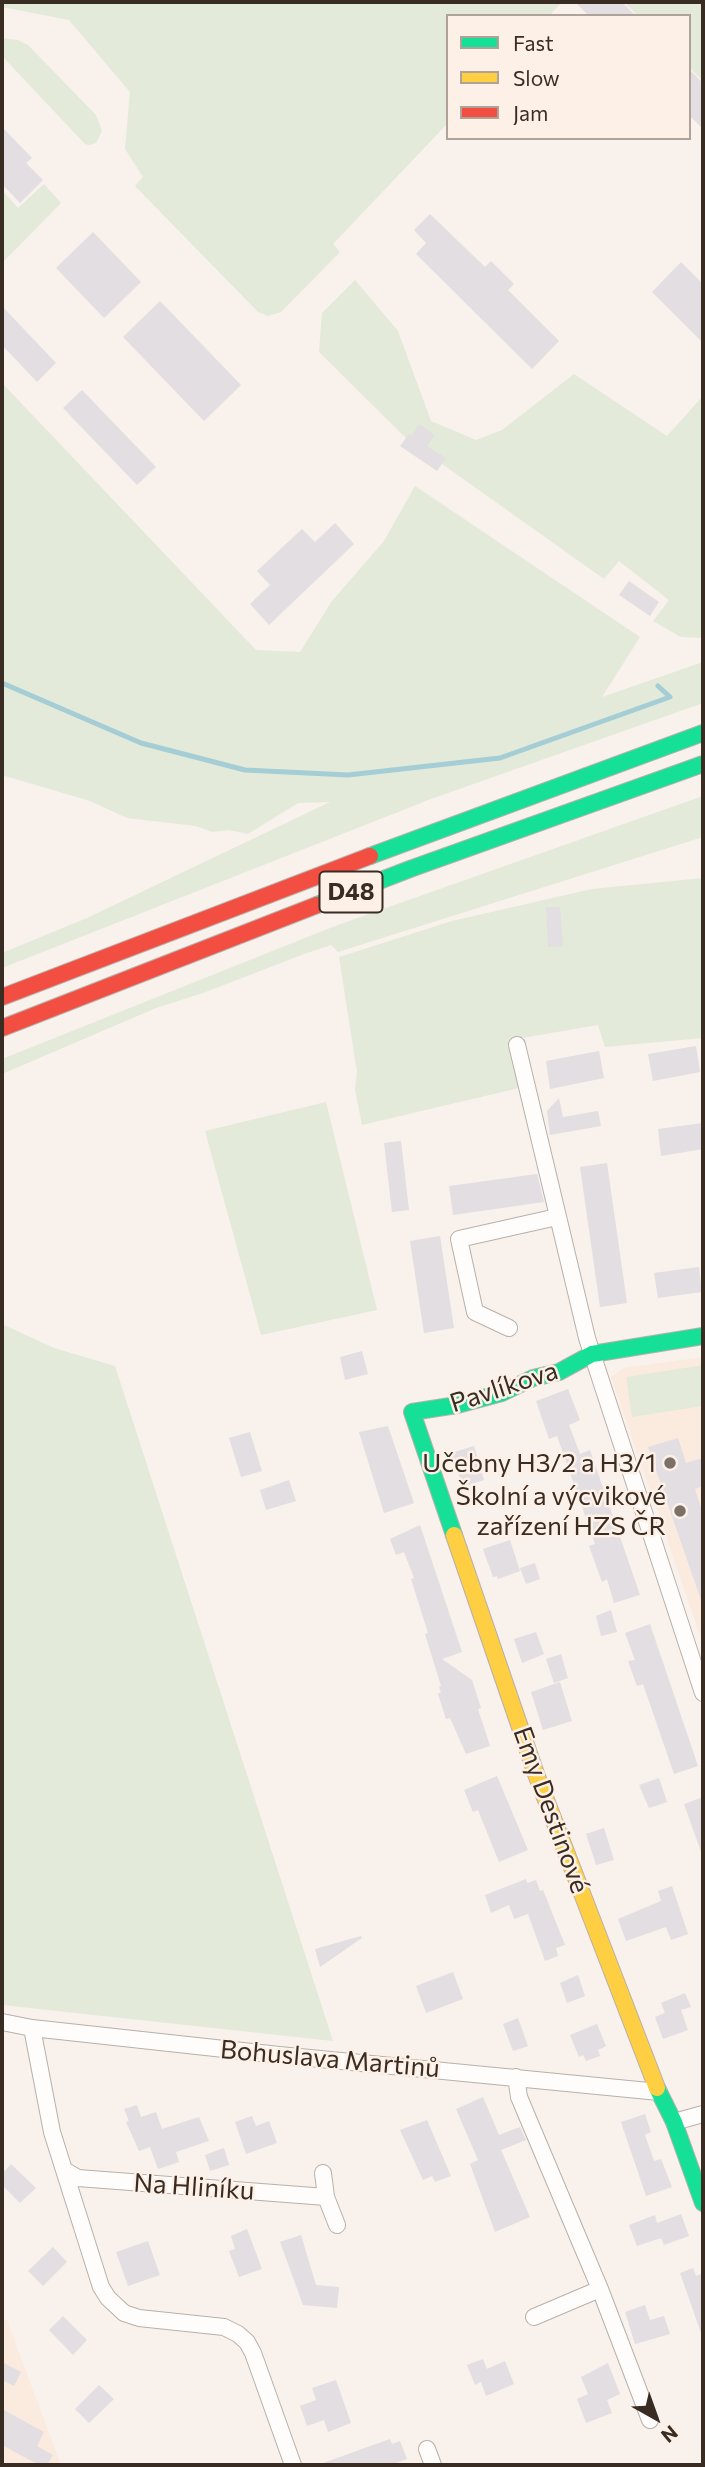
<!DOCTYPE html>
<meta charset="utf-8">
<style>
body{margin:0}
#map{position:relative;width:705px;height:2467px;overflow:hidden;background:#f8f1ec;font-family:Commissioner,sans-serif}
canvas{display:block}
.frame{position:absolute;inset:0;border:4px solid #382c23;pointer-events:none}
.legend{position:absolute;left:446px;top:14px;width:245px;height:126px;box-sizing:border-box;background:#fdf0e7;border:2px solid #aea299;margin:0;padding:9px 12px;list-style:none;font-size:21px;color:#382c23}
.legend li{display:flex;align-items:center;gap:14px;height:35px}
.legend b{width:35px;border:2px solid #aea299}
.north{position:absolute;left:621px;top:2383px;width:70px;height:70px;-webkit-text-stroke:5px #fdf0e7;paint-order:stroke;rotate:140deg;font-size:19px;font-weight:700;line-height:28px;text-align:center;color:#382c23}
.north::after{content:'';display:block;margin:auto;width:24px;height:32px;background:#382c23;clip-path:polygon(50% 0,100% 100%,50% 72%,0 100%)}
</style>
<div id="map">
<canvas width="705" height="2467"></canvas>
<div class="frame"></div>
<ul class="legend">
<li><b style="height:9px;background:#16e098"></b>Fast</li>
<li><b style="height:9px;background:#ffcf43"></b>Slow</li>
<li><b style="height:9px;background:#f24e42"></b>Jam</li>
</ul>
<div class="north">N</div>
</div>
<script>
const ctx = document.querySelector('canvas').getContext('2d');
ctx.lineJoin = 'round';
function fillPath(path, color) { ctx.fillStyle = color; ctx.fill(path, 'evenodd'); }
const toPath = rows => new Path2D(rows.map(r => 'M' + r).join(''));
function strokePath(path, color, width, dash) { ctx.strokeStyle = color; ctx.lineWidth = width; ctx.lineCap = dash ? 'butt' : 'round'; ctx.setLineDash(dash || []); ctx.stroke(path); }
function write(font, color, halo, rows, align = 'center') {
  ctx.font = font + ' Commissioner,sans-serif'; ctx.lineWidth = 5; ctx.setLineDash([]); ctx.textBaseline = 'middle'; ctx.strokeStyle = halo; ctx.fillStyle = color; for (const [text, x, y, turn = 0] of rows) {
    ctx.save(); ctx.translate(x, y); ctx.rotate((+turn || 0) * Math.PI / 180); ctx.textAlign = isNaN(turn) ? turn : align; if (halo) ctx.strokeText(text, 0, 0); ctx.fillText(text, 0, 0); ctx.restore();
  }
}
fillPath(toPath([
 [703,1357,703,1644,611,1377,624,1368],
 [2,2318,7,2320,61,2465,2,2465]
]), '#fbebdf');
fillPath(toPath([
 [2,2,562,2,549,16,448,16,448,123,333,244,340,252,281,312,268,316,258,312,135,186,143,177,125,149,130,92,69,20,2,7],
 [624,2,703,2,703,81,689,67,689,16,638,16],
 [2,38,18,40,28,45,96,115,102,131,96,143,89,145,85,144,2,56],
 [44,184,61,203,2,263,2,190,18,208],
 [355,280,398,331,431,421,476,440,502,430,574,374,667,436,703,396,703,638,681,637,653,621,669,600,619,561,604,579,407,439,319,352,322,313],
 [2,383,256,650,300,652,332,601,384,541,415,486,640,637,602,697,703,662,703,703,431,799,2,968,2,953,87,918,330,802,298,803,248,834,228,830,212,832,196,826,127,818,90,801,2,775],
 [703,796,703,837,338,952,331,945,304,954,203,993,156,1008,2,1074,2,1059,335,926],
 [703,878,703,1038,605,1047,598,1025,510,1040,519,1088,362,1125,355,1089,357,1072,339,957,452,921,592,889],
 [326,1102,377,1310,261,1335,205,1131],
 [2,1324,54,1348,115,1366,333,2041,2,2005],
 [703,1365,703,1406,632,1417,626,1377]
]), '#e3eada');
strokePath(toPath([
 [2,683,141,743,245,770,348,775,500,758,670,697,658,686]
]), '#a4cdd5', 5);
fillPath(toPath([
 [575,2,622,2,636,16,589,16],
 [689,69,703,83,703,129,689,115],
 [2,127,32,158,26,163,43,180,20,203,2,184],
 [430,214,485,267,491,261,514,284,508,290,559,341,532,369,416,254,426,243,414,230],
 [93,232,141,282,104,318,56,268],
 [681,262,703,284,703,343,652,292],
 [160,301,241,385,204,421,123,337],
 [2,306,56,363,37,382,2,345],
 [82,390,156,467,137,485,63,408],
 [419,424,435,435,427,446,446,458,437,471,400,446,409,434,412,436],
 [335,523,354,544,269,625,250,604,270,585,257,571,302,529,315,542],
 [629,581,659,602,650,616,619,595],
 [546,907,560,907,563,946,548,947],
 [696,1046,700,1072,653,1081,648,1054],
 [599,1051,604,1078,550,1089,546,1061],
 [559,1098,563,1117,598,1111,601,1126,550,1135,547,1111],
 [703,1123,703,1149,661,1156,658,1129],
 [401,1141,409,1210,392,1212,384,1143],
 [607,1163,627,1303,600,1307,580,1167],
 [537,1174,544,1202,453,1215,449,1186],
 [440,1236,454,1328,424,1333,410,1241],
 [699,1267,702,1292,658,1298,654,1273],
 [362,1351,368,1374,345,1380,340,1357],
 [568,1389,580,1420,569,1425,580,1454,590,1450,640,1595,614,1603,607,1579,602,1582,589,1546,595,1544,557,1436,549,1439,536,1401],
 [388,1426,414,1503,384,1513,359,1432],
 [250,1432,262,1471,241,1477,229,1438],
 [678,1438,686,1463,703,1458,703,1486,695,1489,703,1514,703,1600,701,1600,648,1447],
 [474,1446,484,1480,463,1487,451,1453],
 [289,1480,296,1501,266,1510,260,1490],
 [420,1525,462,1652,442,1659,472,1680,481,1708,478,1709,490,1746,466,1754,450,1718,446,1719,438,1694,441,1692,439,1687,441,1686,425,1634,428,1633,411,1579,414,1578,404,1552,396,1555,390,1539],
 [510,1540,520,1571,498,1579,497,1576,493,1577,483,1549],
 [535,1563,540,1579,526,1584,520,1568],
 [611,1610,617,1632,601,1636,596,1616],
 [650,1624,698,1766,674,1774,643,1684,637,1686,628,1661,635,1660,625,1633],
 [536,1632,544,1654,522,1663,514,1639],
 [561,1654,568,1678,554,1683,546,1659],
 [560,1682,572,1721,543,1730,531,1692],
 [497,1776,528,1850,499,1862,478,1810,473,1812,464,1790],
 [659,1778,667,1802,649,1808,639,1785],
 [703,1797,703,1852,701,1852,684,1804],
 [604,1828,614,1860,596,1865,586,1834],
 [526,1879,527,1883,536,1880,540,1891,543,1890,565,1945,556,1948,558,1956,545,1961,528,1914,514,1919,509,1905,491,1913,485,1895],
 [672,1886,688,1934,671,1940,666,1927,626,1941,618,1919,661,1901,658,1891],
 [361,1936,362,1938,320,1967,315,1949],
 [453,1972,463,1999,426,2013,416,1986],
 [578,1975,585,1996,567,2003,560,1983],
 [685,1993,691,2007,681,2010,688,2030,663,2039,655,2017,665,2013,661,2003],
 [518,2018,528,2046,513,2051,503,2024],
 [597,2024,606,2046,598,2050,600,2056,586,2061,583,2055,579,2057,570,2035],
 [483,2097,499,2135,520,2127,526,2140,501,2150,530,2217,495,2232,470,2164,478,2160,456,2109],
 [137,2105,141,2117,156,2112,162,2129,199,2117,209,2141,176,2152,179,2162,158,2169,150,2147,139,2151,126,2122,129,2121,124,2109],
 [645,2114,651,2132,645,2135,654,2161,661,2159,672,2187,646,2196,621,2122],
 [252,2116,256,2126,269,2121,277,2143,246,2154,235,2122],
 [427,2120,451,2176,435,2182,432,2176,423,2180,400,2130],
 [224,2148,229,2165,210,2171,205,2155],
 [11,2164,36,2188,20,2203,2,2185,2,2174],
 [681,2214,689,2236,664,2245,661,2238,637,2246,629,2225,655,2215,657,2223],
 [247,2229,262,2269,239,2277,229,2251,235,2249,231,2236],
 [301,2235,316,2285,339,2287,337,2308,303,2305,280,2242],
 [148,2241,160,2275,128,2286,116,2252],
 [53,2247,67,2262,43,2286,28,2271],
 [693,2268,696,2276,703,2273,703,2333,701,2333,680,2273],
 [645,2305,650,2320,664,2316,670,2334,635,2344,625,2312],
 [63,2316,87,2340,73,2355,49,2330],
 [483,2359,487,2369,505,2361,514,2384,486,2396,481,2382,475,2385,467,2365],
 [2,2362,21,2372,14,2386,2,2380],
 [608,2363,620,2394,607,2400,612,2413,586,2423,577,2399,588,2394,581,2377],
 [336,2380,351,2423,328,2432,324,2420,307,2426,300,2406,316,2400,312,2388],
 [99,2385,114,2399,89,2423,75,2409],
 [2,2409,44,2432,37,2446,53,2455,47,2465,39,2465,2,2445],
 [390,2439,392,2444,400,2441,407,2459,391,2465,323,2465,323,2463]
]), '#e2dee2');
const street = toPath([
 [517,1045,587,1338,703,1693],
 [509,1328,475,1312,459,1239,557,1217],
 [2,2022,32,2028,279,2055,659,2092],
 [32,2028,52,2132,64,2170,78,2178,326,2197],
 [516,2077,519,2097,600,2289,650,2420],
 [674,2122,703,2114],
 [64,2170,101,2287,108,2298,124,2313,139,2318,224,2327,238,2334,247,2342,253,2353,293,2465],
 [323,2173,326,2197,337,2225],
 [534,2317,600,2289],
 [427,2449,433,2465]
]);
const fast = toPath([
 [370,856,703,733],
 [317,905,410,869,703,764],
 [454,1535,412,1412,457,1405,502,1393,533,1378,559,1372,592,1354,703,1336],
 [657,2088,674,2122,703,2203]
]);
const slow = toPath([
 [454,1535,536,1774,657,2088]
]);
const jam = toPath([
 [2,997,370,856],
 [2,1028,317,905]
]);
strokePath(street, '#b8b0a9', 18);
strokePath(fast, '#b8b0a9', 18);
strokePath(slow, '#b8b0a9', 18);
strokePath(jam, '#b8b0a9', 18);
strokePath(street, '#fefdfc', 16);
strokePath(fast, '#16e098', 16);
strokePath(slow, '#ffcf43', 16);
strokePath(jam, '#f24e42', 16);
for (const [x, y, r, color] of [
 [670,1463,7,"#7b7169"],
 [680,1511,7,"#7b7169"]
]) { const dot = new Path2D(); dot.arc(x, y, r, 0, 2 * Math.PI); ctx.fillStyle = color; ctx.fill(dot); strokePath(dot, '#fdf0e7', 2.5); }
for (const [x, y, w] of [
 [351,892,63]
]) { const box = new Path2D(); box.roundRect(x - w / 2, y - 20.5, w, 41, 5); ctx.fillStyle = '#fdf0e7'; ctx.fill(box); strokePath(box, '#382c23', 2); }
write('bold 24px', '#382c23', null, [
 ["D48",351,892]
]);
write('26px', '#382c23', '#fdf0e7', [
 ["Pavlíkova",504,1387,-18],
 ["Emy Destinové",551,1810,70],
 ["Bohuslava Martinů",330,2059,5],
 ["Na Hliníku",194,2187,4]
]);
write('26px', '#382c23', '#fdf0e7', [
 ["Učebny H3/2 a H3/1",656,1463],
 ["Školní a výcvikové",666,1496],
 ["zařízení HZS ČR",666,1526]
], 'right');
</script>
